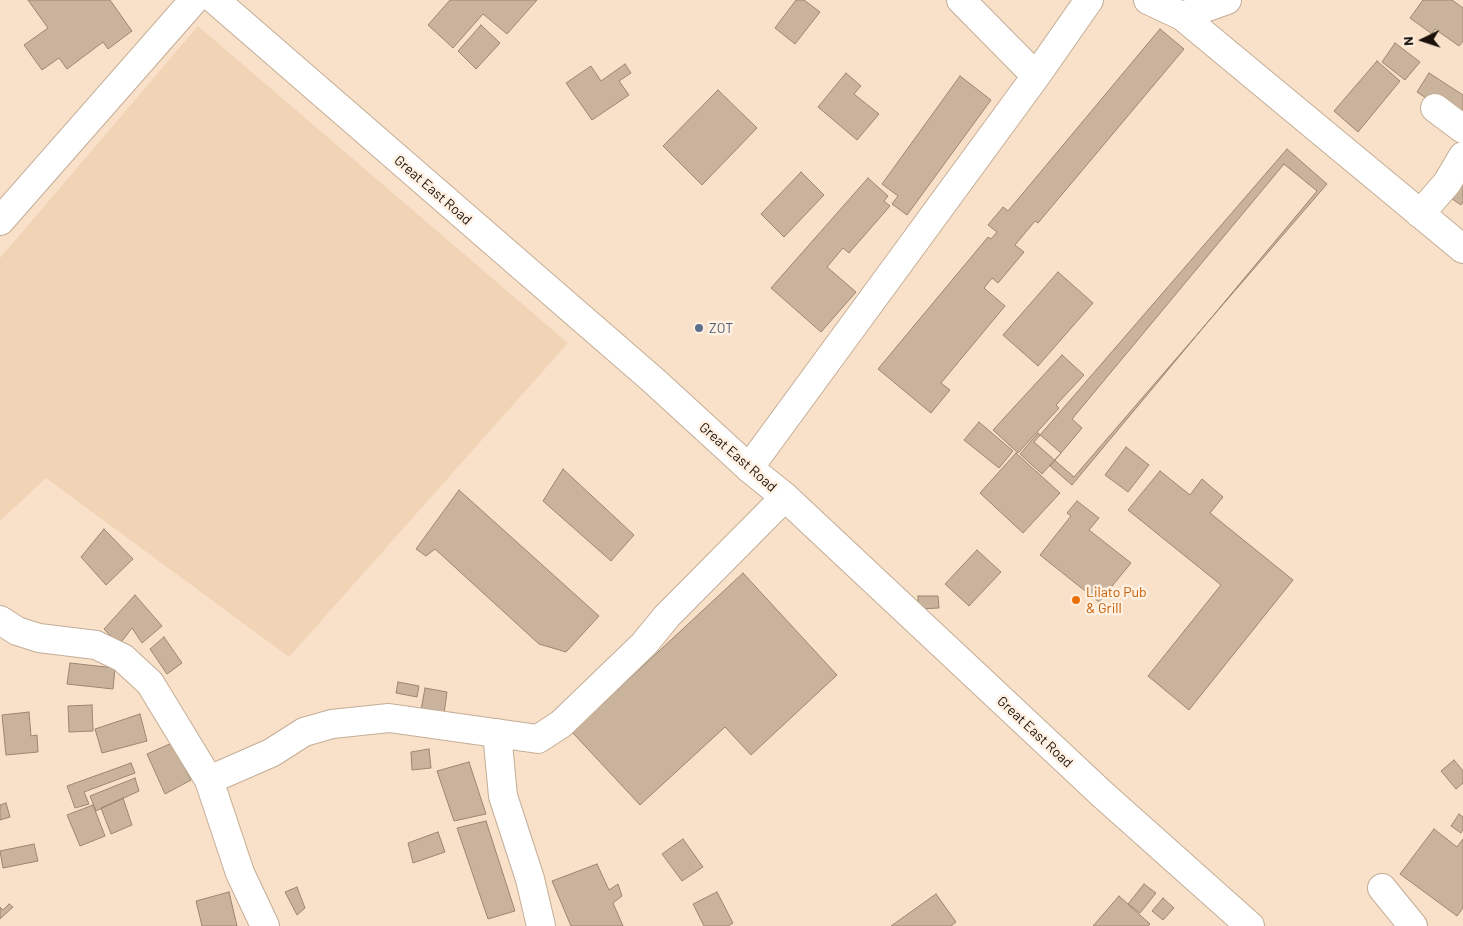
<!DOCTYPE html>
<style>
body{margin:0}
#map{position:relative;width:1463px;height:926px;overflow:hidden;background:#f9e1c9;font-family:Barlow,sans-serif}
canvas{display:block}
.north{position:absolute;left:1398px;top:15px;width:50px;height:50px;-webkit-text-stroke:4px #fff0e2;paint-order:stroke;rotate:266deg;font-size:14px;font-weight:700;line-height:20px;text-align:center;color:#1a120a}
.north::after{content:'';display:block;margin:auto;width:18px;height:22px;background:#1a120a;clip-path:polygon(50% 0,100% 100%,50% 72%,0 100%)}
</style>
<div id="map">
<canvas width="1463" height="926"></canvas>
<div class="north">N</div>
</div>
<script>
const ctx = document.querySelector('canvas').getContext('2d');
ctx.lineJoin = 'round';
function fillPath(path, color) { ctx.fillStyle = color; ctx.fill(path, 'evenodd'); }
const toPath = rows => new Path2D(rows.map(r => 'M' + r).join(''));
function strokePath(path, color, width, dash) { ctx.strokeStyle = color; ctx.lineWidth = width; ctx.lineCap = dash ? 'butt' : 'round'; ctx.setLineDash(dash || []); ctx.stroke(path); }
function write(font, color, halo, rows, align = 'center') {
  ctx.font = font + ' Barlow,sans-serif'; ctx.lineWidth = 5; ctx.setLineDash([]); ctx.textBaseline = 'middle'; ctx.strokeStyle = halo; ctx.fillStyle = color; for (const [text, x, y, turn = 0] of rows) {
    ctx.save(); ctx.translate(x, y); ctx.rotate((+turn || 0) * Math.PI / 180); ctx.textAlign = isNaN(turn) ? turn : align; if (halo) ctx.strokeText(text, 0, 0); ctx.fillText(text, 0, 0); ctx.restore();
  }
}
fillPath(toPath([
 [198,26,568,343,289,657,46,478,0,521,0,258]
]), '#f1d3b6');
const building = toPath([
 [28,0,110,0,132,31,108,49,103,42,67,69,59,58,42,70,24,45,48,28,28,0],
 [450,0,537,0,507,34,483,14,453,48,428,25,450,0],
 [796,0,804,0,820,12,795,44,775,28,796,0],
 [1423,0,1452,0,1463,8,1463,41,1459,46,1435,29,1432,34,1410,18,1423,0],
 [481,25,500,43,476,69,458,51,481,25],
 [1160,29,1184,49,1038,223,1035,221,1015,245,1024,252,998,283,992,278,984,288,1005,306,941,383,950,390,931,413,878,369,988,237,991,239,997,232,988,225,1003,207,1008,211,1160,29],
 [1395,43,1420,62,1405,80,1382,62,1395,43],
 [1377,61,1400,81,1358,132,1334,111,1377,61],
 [625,64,631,73,619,81,629,95,592,120,566,83,591,66,601,81,625,64],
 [846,73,861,86,854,94,879,114,857,140,818,107,846,73],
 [1429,73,1463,95,1463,123,1417,92,1429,73],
 [960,76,991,100,907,215,892,204,898,196,882,184,960,76],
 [718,90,757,128,702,185,663,146,718,90],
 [1287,149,1327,184,1074,477,1034,442,1287,149],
 [1284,164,1317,191,1072,485,1050,466,1082,428,1072,419,1284,164],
 [801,172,824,195,784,237,761,214,801,172],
 [1463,174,1463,202,1461,205,1448,196,1463,174],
 [868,178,888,196,884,201,890,206,849,253,843,248,827,267,856,292,821,332,771,288,868,178],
 [1058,272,1093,303,1038,366,1003,335,1058,272],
 [1062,355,1084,375,1056,405,1059,408,1018,453,993,430,1062,355],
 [979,422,1013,451,999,468,964,440,979,422],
 [1038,433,1061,453,1042,474,1020,454,1038,433],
 [1126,447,1149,465,1128,492,1105,475,1126,447],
 [1016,453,1060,493,1023,533,980,493,1016,453],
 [563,469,634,535,611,561,543,501,563,469],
 [1160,471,1190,495,1202,479,1223,497,1210,513,1293,580,1189,710,1148,676,1221,585,1128,510,1160,471],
 [459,490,599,616,566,652,539,644,435,549,426,556,416,549,459,490],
 [1077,501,1099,518,1089,530,1131,563,1099,602,1040,555,1071,516,1067,513,1077,501],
 [104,529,133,559,106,585,81,557,104,529],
 [977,550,1001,572,969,606,945,584,977,550],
 [743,573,837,675,751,755,725,727,640,805,572,732,743,573],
 [135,595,162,626,142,643,132,628,119,645,104,629,135,595],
 [918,596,938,596,939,608,918,609,918,596],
 [164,637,182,663,167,674,150,649,164,637],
 [70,663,115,668,113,689,67,684,70,663],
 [398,682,419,686,417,697,396,693,398,682],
 [425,688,447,692,444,714,421,710,425,688],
 [92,705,93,731,69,732,68,706,92,705],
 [29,712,31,736,37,735,38,752,6,755,2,715,29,712],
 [140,714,147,741,102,753,95,729,140,714],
 [172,743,191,780,165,794,147,754,172,743],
 [429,749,431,768,412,770,411,752,429,749],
 [1454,760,1463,771,1463,783,1456,789,1441,771,1454,760],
 [469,762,486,814,454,821,437,771,469,762],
 [131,763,135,773,84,792,89,804,75,808,67,786,131,763],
 [135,778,139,791,96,811,90,796,135,778],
 [123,798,132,825,111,834,101,808,123,798],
 [6,803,10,817,0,820,0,805,6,803],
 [93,805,105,836,80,846,67,815,93,805],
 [1459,814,1463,817,1463,829,1461,833,1451,826,1459,814],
 [486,821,515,911,488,919,457,828,486,821],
 [1434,829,1457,847,1463,839,1463,908,1457,916,1400,874,1434,829],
 [438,832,445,852,413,863,408,843,438,832],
 [683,839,703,867,682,881,662,854,683,839],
 [34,844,38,861,3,868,0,851,34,844],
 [597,864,609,890,618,884,622,896,613,903,623,926,571,926,552,881,597,864],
 [1144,884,1156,893,1140,913,1128,904,1144,884],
 [297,887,305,908,297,915,285,892,297,887],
 [229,892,237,926,202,926,196,901,229,892],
 [717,892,733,923,728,926,704,926,693,904,717,892],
 [936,894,956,922,951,926,891,926,936,894],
 [1119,896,1150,924,1148,926,1093,926,1119,896],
 [1163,898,1174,908,1163,920,1152,911,1163,898],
 [9,904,13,907,0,919,0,907,3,910,9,904]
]);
fillPath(building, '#cab39c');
strokePath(building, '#9c8670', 1);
const street = toPath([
 [961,0,1036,76],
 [1148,0,1182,16,1463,249],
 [1182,16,1227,0],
 [1435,108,1463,129],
 [1420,214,1447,183,1463,156],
 [0,221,194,0],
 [749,468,1036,76,1089,0],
 [0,620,17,631,39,638,96,645,123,658,150,683,209,780,240,873,265,926],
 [497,733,503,796,530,879,541,926],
 [209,780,271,753,304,732,332,724,389,718,538,739,561,724,644,644,667,616,785,497],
 [1382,888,1413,926]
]);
const highway = toPath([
 [215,0,653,380,749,468,785,497,1102,794,1250,926]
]);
strokePath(street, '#c4ad96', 30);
strokePath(highway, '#c4ad96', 30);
strokePath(street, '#fff', 28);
strokePath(highway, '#fff', 28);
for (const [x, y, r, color] of [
 [699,328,5,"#5c6f8a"],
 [1076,600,5,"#e8710a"]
]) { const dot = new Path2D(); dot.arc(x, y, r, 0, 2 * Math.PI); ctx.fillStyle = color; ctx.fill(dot); strokePath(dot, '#fff0e2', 2); }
write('14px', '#1a120a', '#fff0e2', [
 ["Great East Road",433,190,41],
 ["Great East Road",738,457,41],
 ["Great East Road",1035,732,43]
]);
write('14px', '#4e5e75', '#fff0e2', [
 ["ZOT",709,328]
], 'left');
write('14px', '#c56008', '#fff0e2', [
 ["Lilato Pub",1086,592],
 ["& Grill",1086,608]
], 'left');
</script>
